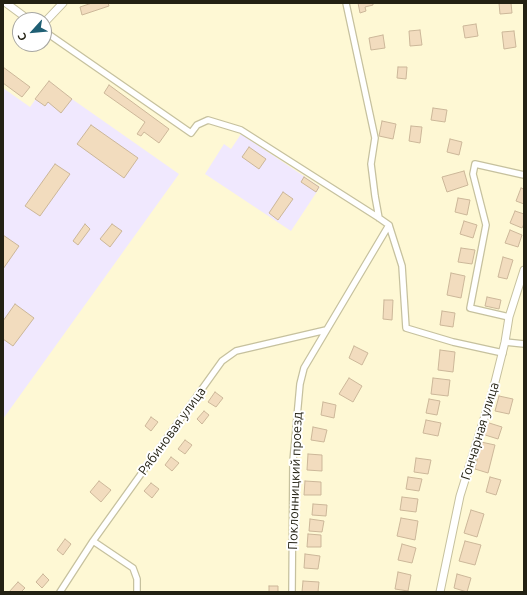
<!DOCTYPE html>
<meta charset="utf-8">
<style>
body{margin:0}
#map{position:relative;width:527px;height:595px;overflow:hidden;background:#fef8d4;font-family:Ubuntu,sans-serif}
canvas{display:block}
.frame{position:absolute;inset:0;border:4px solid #232113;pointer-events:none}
.north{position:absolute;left:12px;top:12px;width:40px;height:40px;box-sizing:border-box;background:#fff;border:1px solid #a7a6a1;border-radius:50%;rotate:243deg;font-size:11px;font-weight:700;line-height:16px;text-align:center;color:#232113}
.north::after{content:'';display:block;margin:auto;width:14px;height:18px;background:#1f5f74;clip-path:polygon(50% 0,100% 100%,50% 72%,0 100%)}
</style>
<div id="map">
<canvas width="527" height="595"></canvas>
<div class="frame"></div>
<div class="north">С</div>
</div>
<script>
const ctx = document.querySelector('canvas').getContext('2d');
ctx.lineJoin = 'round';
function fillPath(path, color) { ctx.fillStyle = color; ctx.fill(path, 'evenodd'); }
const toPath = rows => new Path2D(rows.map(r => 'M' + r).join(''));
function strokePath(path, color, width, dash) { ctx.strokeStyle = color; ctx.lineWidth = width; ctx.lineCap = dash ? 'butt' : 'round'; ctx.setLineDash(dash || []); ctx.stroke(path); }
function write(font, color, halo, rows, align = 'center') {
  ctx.font = font + ' Ubuntu,sans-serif'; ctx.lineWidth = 4; ctx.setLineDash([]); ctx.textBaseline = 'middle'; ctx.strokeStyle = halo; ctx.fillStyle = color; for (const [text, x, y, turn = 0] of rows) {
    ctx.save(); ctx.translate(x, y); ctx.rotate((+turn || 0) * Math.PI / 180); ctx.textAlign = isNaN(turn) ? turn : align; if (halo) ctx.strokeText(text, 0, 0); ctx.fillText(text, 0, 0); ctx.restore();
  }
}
fillPath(toPath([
 [49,81,72,99,179,174,3,419,3,88,30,107],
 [241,134,320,187,291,231,205,174,224,144,231,149]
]), '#f0e8fe');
const building = toPath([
 [92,3,108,3,109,6,82,15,80,7,92,3],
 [358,3,373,3,373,5,365,7,366,11,360,13,358,3],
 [499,3,511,3,512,13,500,14,499,3],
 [476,24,478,36,465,38,463,26,476,24],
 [420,30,422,45,410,46,409,31,420,30],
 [514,31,516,47,504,49,502,32,514,31],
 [383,35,385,48,371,50,369,38,383,35],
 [3,67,30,87,22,97,3,83,3,67],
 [398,67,407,67,406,79,397,78,398,67],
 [49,81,72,99,61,113,48,102,45,106,35,99,49,81],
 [109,85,169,129,159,143,144,132,141,136,137,134,145,122,104,93,109,85],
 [433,108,447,110,445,122,431,120,433,108],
 [382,121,396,124,393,139,379,136,382,121],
 [91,125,138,158,124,178,77,144,91,125],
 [411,126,422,127,420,143,409,141,411,126],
 [450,139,462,142,459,155,447,152,450,139],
 [249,147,266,159,259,169,242,157,249,147],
 [55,164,70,174,40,216,25,206,55,164],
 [464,171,468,185,447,192,442,177,464,171],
 [304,177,319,187,316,192,301,182,304,177],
 [521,188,524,189,524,204,516,201,521,188],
 [283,192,293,199,278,220,269,213,283,192],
 [458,198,470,200,467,215,455,212,458,198],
 [515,211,524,214,524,224,522,228,510,223,515,211],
 [464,221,477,225,473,238,460,234,464,221],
 [85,224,90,229,78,245,73,241,85,224],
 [112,224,122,231,110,247,100,239,112,224],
 [510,230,522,235,518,247,505,243,510,230],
 [3,235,19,246,3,269,3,235],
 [461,248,475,250,472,264,458,262,461,248],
 [503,257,513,260,507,279,498,277,503,257],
 [451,273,465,276,461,298,447,295,451,273],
 [487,297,501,300,499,309,485,306,487,297],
 [384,300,393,300,392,320,383,319,384,300],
 [15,304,34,318,13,346,3,339,3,321,15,304],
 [442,311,455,313,453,327,440,325,442,311],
 [354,346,368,353,362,365,349,358,354,346],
 [440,350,455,352,453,372,438,370,440,350],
 [349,378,362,386,353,402,339,394,349,378],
 [433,378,450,380,448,396,431,394,433,378],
 [215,392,223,398,216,407,208,402,215,392],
 [499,396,513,399,509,414,495,411,499,396],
 [429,399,440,401,437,415,426,413,429,399],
 [323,402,336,405,334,418,321,415,323,402],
 [204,411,209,415,202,424,197,419,204,411],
 [151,417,158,422,151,431,145,426,151,417],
 [426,420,441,423,438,436,423,433,426,420],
 [486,422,502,427,498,439,482,434,486,422],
 [313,427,327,430,324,442,311,440,313,427],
 [185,440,192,445,185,454,178,449,185,440],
 [481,442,495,445,488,473,475,469,481,442],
 [308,454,322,455,322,471,307,470,308,454],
 [171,457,179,463,172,471,165,465,171,457],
 [416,458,431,460,428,474,414,472,416,458],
 [408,477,422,479,419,491,406,489,408,477],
 [490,477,501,480,496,495,486,492,490,477],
 [99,481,111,490,101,502,90,492,99,481],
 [305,481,321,482,321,495,304,495,305,481],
 [151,483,159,489,152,498,144,491,151,483],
 [402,497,418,499,416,512,400,510,402,497],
 [313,504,327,505,326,516,312,515,313,504],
 [471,510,484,514,477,537,464,533,471,510],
 [401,518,418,521,415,540,397,536,401,518],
 [310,519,324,521,322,532,309,531,310,519],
 [308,534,321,535,321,547,307,547,308,534],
 [65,539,71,544,63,555,57,550,65,539],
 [465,541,481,545,475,565,459,561,465,541],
 [402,544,416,548,412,563,398,560,402,544],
 [305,554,320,556,318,569,304,568,305,554],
 [398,572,411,575,408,591,395,589,398,572],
 [43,574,49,580,42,588,36,582,43,574],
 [457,574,471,578,467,592,454,588,457,574],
 [303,581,319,582,318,592,302,592,303,581],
 [18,582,25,588,21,592,9,592,18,582],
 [269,586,278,586,278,592,269,592,269,586]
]);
fillPath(building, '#f2dcbe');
strokePath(building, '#ccb799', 1);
const minor = toPath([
 [346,3,375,138,371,164,375,196,379,218],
 [44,31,191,133,197,125,208,120,241,130,379,218,389,225,402,266,406,328,453,342,503,353],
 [509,317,470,308,486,225,473,174,475,164,524,175],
 [505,342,524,344],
 [93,541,133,568,137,579,137,592],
 [60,592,93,541,222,361,236,351,326,330],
 [292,592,293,461,300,384,304,368,389,225]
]);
const tertiary = toPath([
 [6,3,29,20],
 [44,23,63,3],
 [440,592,460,496,493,390,505,342,509,317,524,270]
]);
strokePath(minor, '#c6c19e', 8);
strokePath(tertiary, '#c6c19e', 9);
strokePath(minor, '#fff', 5.5);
strokePath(tertiary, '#fff', 7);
write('13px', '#232113', '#fff', [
 ["Рябиновая улица",172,431,-54],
 ["Гончарная улица",480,431,-73],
 ["Поклонницкий проезд",295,481,-88]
]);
</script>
